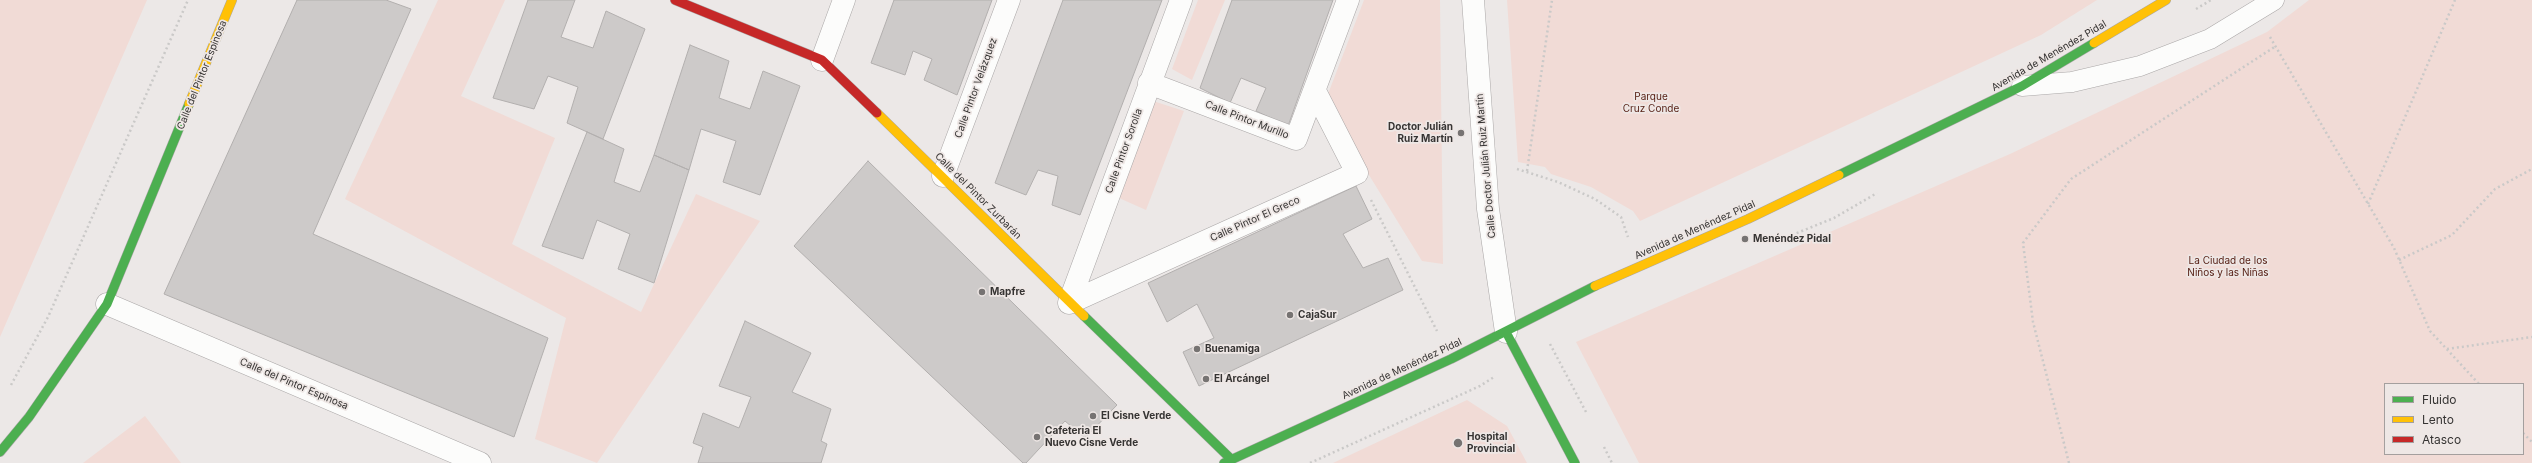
<!DOCTYPE html>
<meta charset="utf-8">
<style>
body{margin:0}
#map{position:relative;width:2532px;height:463px;overflow:hidden;background:#ece8e7;font-family:Inter,sans-serif}
canvas{display:block}
.legend{position:absolute;left:2384px;top:383px;width:140px;height:72px;box-sizing:border-box;background:#eee7e5;border:1px solid #a49f9e;margin:0;padding:5px 7px;list-style:none;font-size:12px;color:#363433}
.legend li{display:flex;align-items:center;gap:8px;height:20px}
.legend b{width:20px;border:1px solid #a49f9e}
</style>
<div id="map">
<canvas width="2532" height="463"></canvas>
<ul class="legend">
<li><b style="height:5px;background:#4caf50"></b>Fluido</li>
<li><b style="height:5px;background:#ffc107"></b>Lento</li>
<li><b style="height:5px;background:#c62828"></b>Atasco</li>
</ul>
</div>
<script>
const ctx = document.querySelector('canvas').getContext('2d');
ctx.lineJoin = 'round';
function fillPath(path, color) { ctx.fillStyle = color; ctx.fill(path, 'evenodd'); }
const toPath = rows => new Path2D(rows.map(r => 'M' + r).join(''));
function strokePath(path, color, width, dash) { ctx.strokeStyle = color; ctx.lineWidth = width; ctx.lineCap = dash ? 'butt' : 'round'; ctx.setLineDash(dash || []); ctx.stroke(path); }
function write(font, color, halo, rows, align = 'center') {
  ctx.font = font + ' Inter,sans-serif'; ctx.lineWidth = 3.5; ctx.setLineDash([]); ctx.textBaseline = 'middle'; ctx.strokeStyle = halo; ctx.fillStyle = color; for (const [text, x, y, turn = 0] of rows) {
    ctx.save(); ctx.translate(x, y); ctx.rotate((+turn || 0) * Math.PI / 180); ctx.textAlign = isNaN(turn) ? turn : align; if (halo) ctx.strokeText(text, 0, 0); ctx.fillText(text, 0, 0); ctx.restore();
  }
}
fillPath(toPath([
 [0,0,147,0,0,337],
 [438,0,505,0,461,96,555,138,512,244,641,312,696,194,760,221,597,463,535,439,566,318,345,199],
 [1198,0,1225,0,1192,80,1172,69],
 [1364,0,1440,0,1443,264,1422,261,1356,154,1328,94],
 [1507,0,2097,0,2041,35,1640,221,1633,211,1591,187,1551,174,1545,167,1518,162],
 [2309,0,2532,0,2532,463,1639,463,1576,342,2010,154,2267,32],
 [2385,384,2523,384,2523,454,2385,454],
 [1153,101,1184,111,1146,210,1119,198],
 [1467,400,1507,426,1527,463,1333,463],
 [145,416,181,463,83,463]
]), '#f1dbd6');
const building = toPath([
 [297,0,386,0,411,9,313,234,548,338,514,437,164,294,297,0],
 [528,0,575,0,561,37,593,48,606,11,645,29,603,139,567,123,578,87,548,76,534,109,493,98,528,0],
 [894,0,992,0,957,95,924,80,932,59,913,51,905,75,871,63,894,0],
 [1063,0,1162,0,1080,215,1052,205,1058,176,1038,170,1026,195,995,183,1063,0],
 [1232,0,1333,0,1288,126,1256,111,1266,88,1241,78,1230,103,1200,88,1232,0],
 [690,45,729,61,719,98,750,109,763,71,800,86,760,195,723,182,736,141,701,129,689,170,654,155,690,45],
 [587,132,624,149,614,182,640,192,654,155,689,170,654,283,618,269,630,234,597,220,583,259,542,246,587,132],
 [868,161,1117,405,1085,438,1065,421,1026,463,1023,463,794,246,868,161],
 [1356,186,1372,219,1343,234,1363,268,1388,258,1403,290,1199,386,1183,352,1214,338,1197,304,1167,322,1148,283,1356,186],
 [745,321,811,353,792,392,831,409,821,441,827,444,821,463,698,463,703,447,693,443,703,413,739,428,751,397,719,386,745,321]
]);
fillPath(building, '#cdcac9');
strokePath(building, '#b2afae', 1);
const lane = toPath([
 [2022,86,2072,82,2140,66,2210,39,2274,0]
]);
const street = toPath([
 [1473,0,1488,209,1506,332],
 [822,60,844,0],
 [1149,83,1296,139,1348,0],
 [943,176,1009,0],
 [1069,303,1357,173,1315,91],
 [1069,303,1181,0],
 [107,304,480,463]
]);
const fast = toPath([
 [1839,175,2022,86,2094,43],
 [1084,316,1232,460],
 [1506,332,1575,463],
 [0,452,29,417,107,304,189,104],
 [1224,463,1451,359,1595,286]
]);
const slow = toPath([
 [2094,43,2166,0],
 [189,104,232,0],
 [877,113,1084,316],
 [1595,286,1748,219,1839,175]
]);
const jam = toPath([
 [675,0,822,60,877,113]
]);
strokePath(lane, '#aaa7a7', 21);
strokePath(street, '#aaa7a7', 23);
strokePath(fast, '#aaa7a7', 10);
strokePath(slow, '#aaa7a7', 10);
strokePath(jam, '#aaa7a7', 10);
strokePath(toPath([
 [2196,9,2211,0],
 [2270,37,2394,248,2430,331,2479,384],
 [1517,169,1558,182,1595,199,1621,217,1628,237],
 [1527,171,1552,0],
 [1371,200,1437,331],
 [2368,204,2455,0],
 [1792,235,1834,218,1877,193],
 [2399,260,2452,235,2495,189,2532,169],
 [1550,344,1586,412],
 [2447,349,2532,337],
 [11,385,48,317,188,0],
 [2523,433,2532,442],
 [1604,447,1612,463],
 [1310,463,1480,386,1494,377],
 [2069,463,2033,322,2023,243,2071,179,2276,46]
]), '#cac9c8', 2.5, [2, 3]);
strokePath(lane, '#fcfcfb', 20);
strokePath(street, '#fcfcfb', 22);
strokePath(fast, '#4caf50', 9);
strokePath(slow, '#ffc107', 9);
strokePath(jam, '#c62828', 9);
for (const [x, y, r, color] of [
 [1461,133,4,"#767372"],
 [1745,239,4,"#767372"],
 [982,292,4,"#767372"],
 [1290,315,4,"#767372"],
 [1197,349,4,"#767372"],
 [1206,379,4,"#767372"],
 [1093,416,4,"#767372"],
 [1037,437,4,"#767372"],
 [1458,443,5,"#767372"]
]) { const dot = new Path2D(); dot.arc(x, y, r, 0, 2 * Math.PI); ctx.fillStyle = color; ctx.fill(dot); strokePath(dot, '#eee7e5', 1.5); }
write('10px', '#363433', '#eee7e5', [
 ["Avenida de Menéndez Pidal",2049,56,-30],
 ["Calle del Pintor Espinosa",202,75,-68],
 ["Calle Pintor Velázquez",976,88,-70],
 ["Calle Pintor Murillo",1247,120,21],
 ["Calle Pintor Sorolla",1124,151,-70],
 ["Calle Doctor Julián Ruiz Martín",1486,166,-95],
 ["Calle del Pintor Zurbarán",978,196,45],
 ["Calle Pintor El Greco",1255,219,-24],
 ["Avenida de Menéndez Pidal",1695,230,-24],
 ["Avenida de Menéndez Pidal",1402,369,-25],
 ["Calle del Pintor Espinosa",294,384,23]
]);
write('10px', '#541d12', '#eee7e5', [
 ["Parque",1651,97],
 ["Cruz Conde",1651,109],
 ["La Ciudad de los",2228,261],
 ["Niños y las Niñas",2228,273]
]);
write('bold 10px', '#363433', '#eee7e5', [
 ["Doctor Julián",1453,127,"right"],
 ["Ruiz Martín",1453,139,"right"],
 ["Menéndez Pidal",1753,239],
 ["Mapfre",990,292],
 ["CajaSur",1298,315],
 ["Buenamiga",1205,349],
 ["El Arcángel",1214,379],
 ["El Cisne Verde",1101,416],
 ["Cafeteria El",1045,431],
 ["Nuevo Cisne Verde",1045,443],
 ["Hospital",1467,437],
 ["Provincial",1467,449]
], 'left');
</script>
